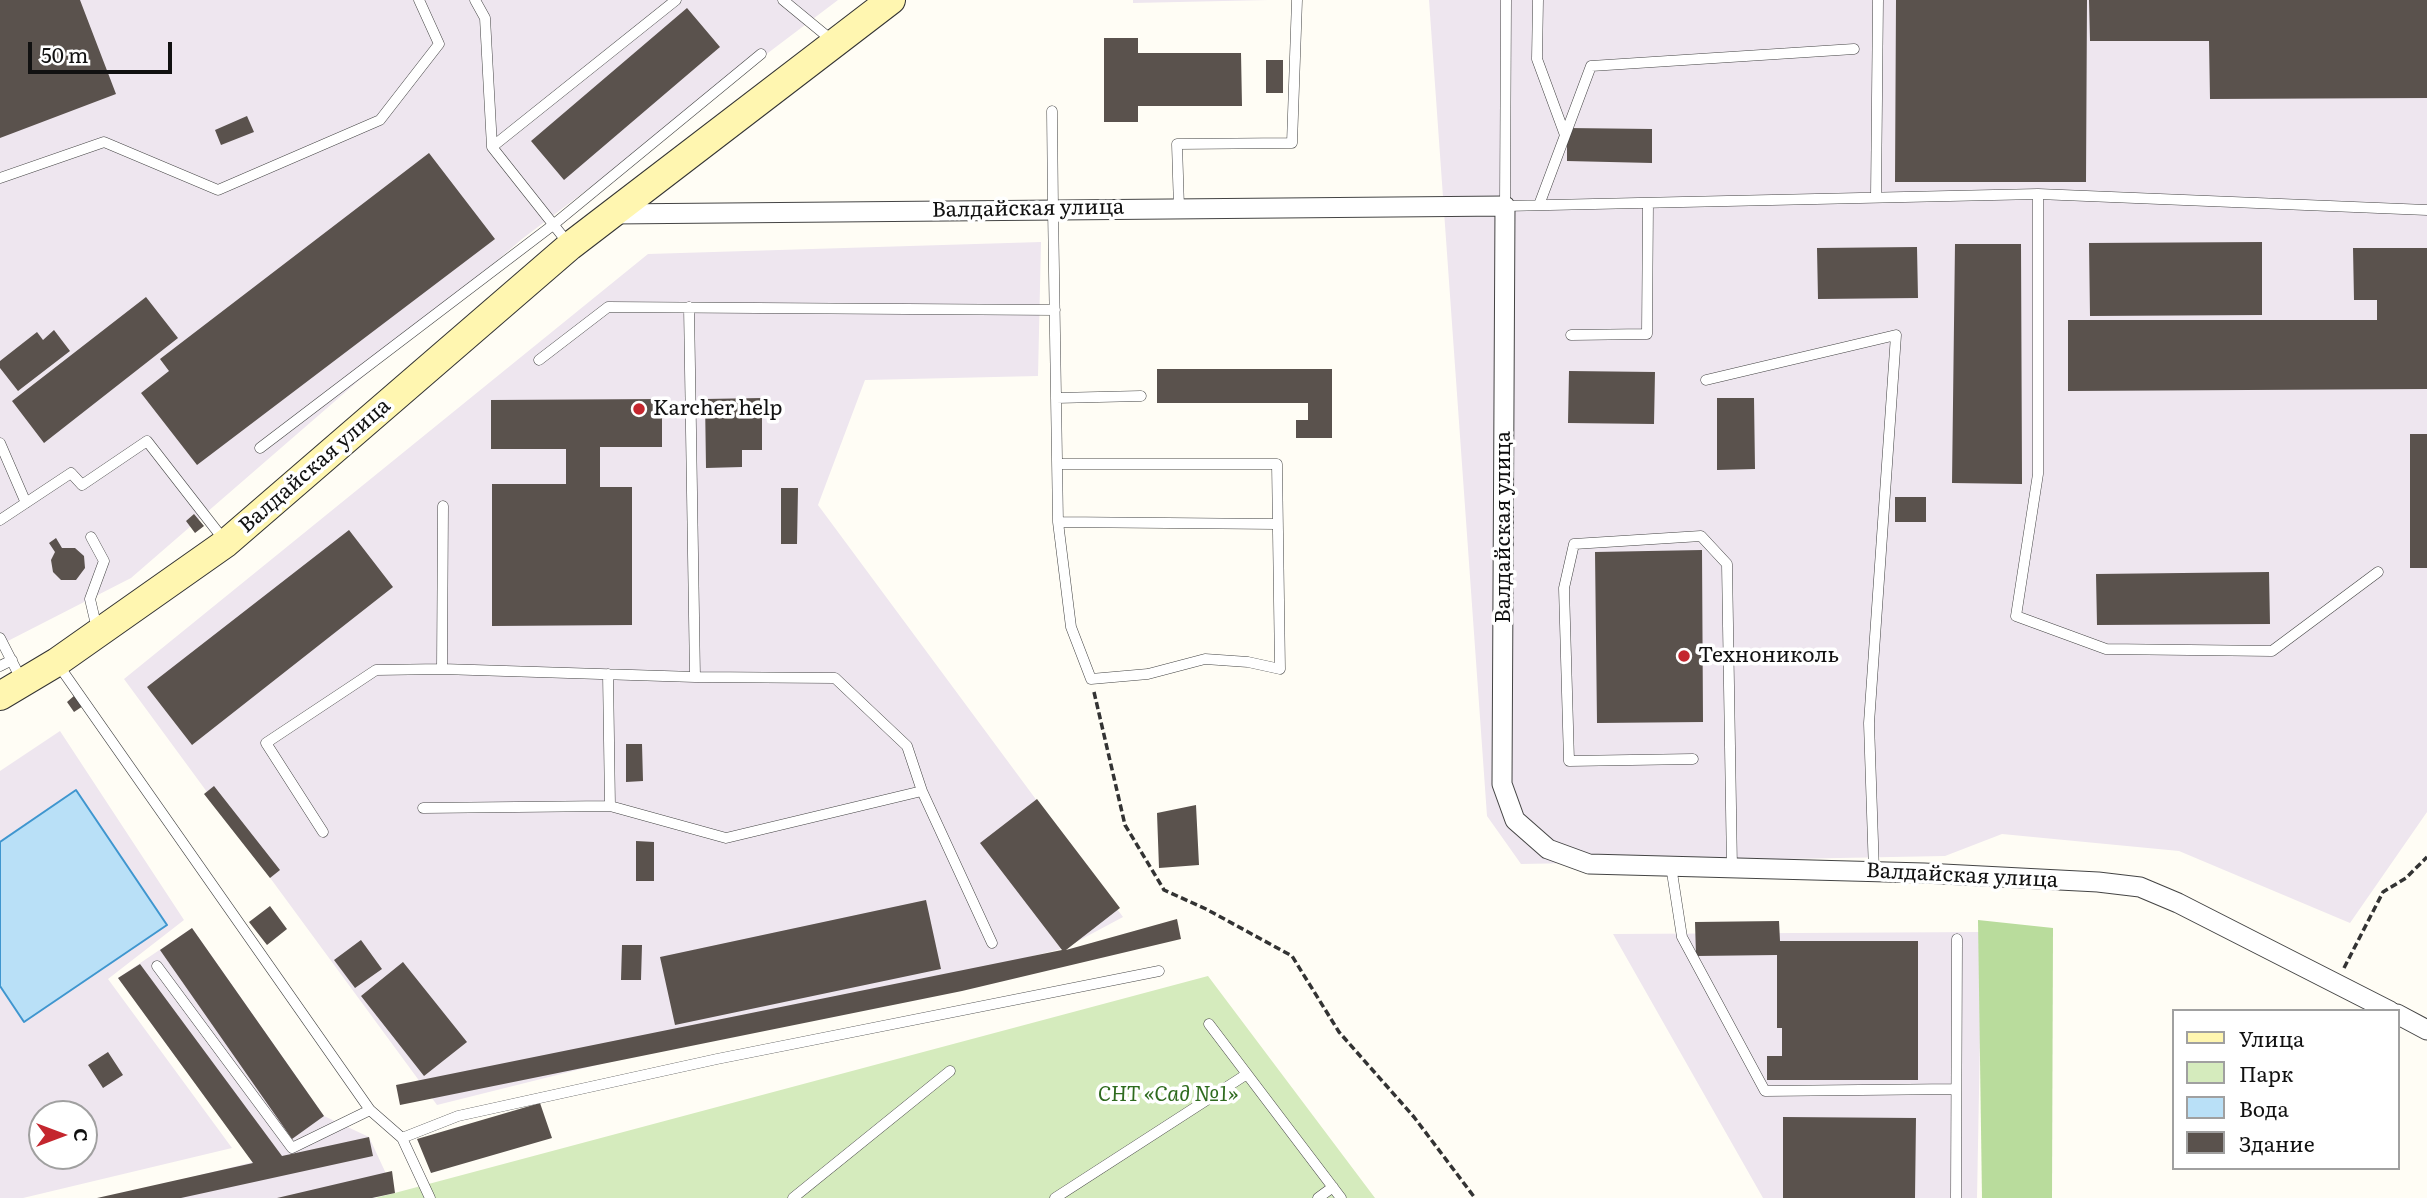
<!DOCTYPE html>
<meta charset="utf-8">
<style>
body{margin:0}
#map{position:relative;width:2427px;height:1198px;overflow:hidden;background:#fffdf5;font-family:Literata,serif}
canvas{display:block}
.legend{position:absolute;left:2172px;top:1009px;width:228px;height:161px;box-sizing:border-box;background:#fff;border:2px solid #a0a0a0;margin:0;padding:9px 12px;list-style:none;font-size:21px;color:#111}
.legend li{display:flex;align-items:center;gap:14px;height:35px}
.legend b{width:35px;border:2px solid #a0a0a0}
.north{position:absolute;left:28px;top:1100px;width:70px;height:70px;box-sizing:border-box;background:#fff;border:2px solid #a0a0a0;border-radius:50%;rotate:90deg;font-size:19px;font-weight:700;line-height:28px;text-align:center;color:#111}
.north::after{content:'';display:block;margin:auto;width:24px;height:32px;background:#c4262e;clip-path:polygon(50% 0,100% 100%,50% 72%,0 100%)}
.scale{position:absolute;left:28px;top:42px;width:144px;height:32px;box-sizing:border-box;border:4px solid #111;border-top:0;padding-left:9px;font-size:21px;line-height:24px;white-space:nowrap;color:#111;-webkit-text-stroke:5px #fff;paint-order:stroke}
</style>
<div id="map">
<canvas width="2427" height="1198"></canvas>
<ul class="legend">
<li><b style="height:9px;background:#fff6b0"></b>Улица</li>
<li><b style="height:19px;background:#d5ebbd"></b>Парк</li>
<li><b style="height:19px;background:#b9e0f7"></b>Вода</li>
<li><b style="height:19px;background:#5a524d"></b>Здание</li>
</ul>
<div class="north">С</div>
<div class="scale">50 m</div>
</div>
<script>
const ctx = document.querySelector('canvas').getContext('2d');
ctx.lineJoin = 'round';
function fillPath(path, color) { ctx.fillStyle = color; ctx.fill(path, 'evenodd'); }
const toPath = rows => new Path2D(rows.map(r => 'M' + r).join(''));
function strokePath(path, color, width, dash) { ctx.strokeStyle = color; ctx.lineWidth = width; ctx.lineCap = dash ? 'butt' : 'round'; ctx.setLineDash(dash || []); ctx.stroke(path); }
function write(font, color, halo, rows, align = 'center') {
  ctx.font = font + ' Literata,serif'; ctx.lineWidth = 7; ctx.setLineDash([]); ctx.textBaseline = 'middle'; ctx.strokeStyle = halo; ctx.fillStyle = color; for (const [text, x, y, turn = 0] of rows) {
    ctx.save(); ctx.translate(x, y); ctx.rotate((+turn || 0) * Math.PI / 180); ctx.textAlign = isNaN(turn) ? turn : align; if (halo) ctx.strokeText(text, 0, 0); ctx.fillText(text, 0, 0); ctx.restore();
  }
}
fillPath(toPath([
 [0,0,838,0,522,239,131,578,0,645],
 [1133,0,1269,0,1133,3],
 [1429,0,2427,0,2427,812,2350,923,2179,851,2002,834,1945,856,1521,864,1487,816],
 [1041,242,1038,376,865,380,818,505,1123,917,1065,948,437,1105,124,679,648,254],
 [60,731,184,920,108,979,232,1148,23,1198,0,1198,0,771],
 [42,1114,84,1114,84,1156,42,1156],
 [192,928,324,1116,369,1137,395,1193,372,1198,107,1198,253,1162,118,978],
 [1982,932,1977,1198,1763,1198,1613,934]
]), '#eee6ef');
fillPath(toPath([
 [1208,976,1375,1198,375,1198,391,1194]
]), '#d5ebbd');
fillPath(toPath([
 [1978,920,2053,928,2052,1198,1982,1198]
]), '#b9dc9c');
const water = toPath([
 [76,790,167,925,24,1022,0,986,0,842,76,790]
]);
fillPath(water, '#b9e0f7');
strokePath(water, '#3f96cf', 2);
fillPath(toPath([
 [0,0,80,0,116,94,0,138],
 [1896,0,2087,0,2086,182,1895,182],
 [2089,0,2427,0,2427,98,2210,99,2209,41,2090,41],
 [687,8,720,47,564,180,531,141],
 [1104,38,1138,38,1138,53,1241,53,1242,106,1138,106,1138,122,1104,122],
 [1266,60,1283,60,1283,93,1266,93],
 [247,116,254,132,221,145,215,130],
 [1567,128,1652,129,1652,163,1567,161],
 [429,153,495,239,197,465,141,393,169,371,160,359],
 [2262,242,2262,315,2090,316,2089,243],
 [1955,244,2021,244,2022,484,1952,483],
 [1917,247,1918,298,1818,299,1817,248],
 [2353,248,2427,248,2427,389,2068,391,2068,320,2377,320,2377,300,2354,300],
 [146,297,178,338,44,443,12,401],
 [54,330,70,351,18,391,0,368,0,361,37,332,43,340],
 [1157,369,1332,369,1332,438,1296,438,1296,420,1308,420,1308,403,1157,403],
 [1569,371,1655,372,1654,424,1568,423],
 [762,398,762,450,742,450,742,467,706,468,705,399],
 [1717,398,1754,398,1755,469,1717,470],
 [662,399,662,447,600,447,600,487,632,487,632,625,492,626,492,484,566,484,566,449,491,449,491,400],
 [2410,434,2427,434,2427,568,2410,568],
 [781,488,798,488,797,544,781,544],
 [1895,497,1926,497,1926,522,1895,522],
 [194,514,204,526,195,533,186,521],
 [349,530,393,587,192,745,147,687],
 [56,538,62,548,75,548,84,556,85,568,76,580,61,580,53,572,51,560,55,552,49,543],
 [1702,550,1703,722,1597,723,1595,552],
 [2269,572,2270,624,2097,625,2096,574],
 [75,695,83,706,74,712,67,702],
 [626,744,642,744,643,781,626,782],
 [214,786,280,870,270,878,204,794],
 [1037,799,1120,908,1066,950,1177,919,1181,939,962,991,400,1105,396,1085,1062,950,980,843],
 [1196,805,1199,865,1159,868,1157,813],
 [636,841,654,842,654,881,636,881],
 [926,900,941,969,675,1025,660,957],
 [270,906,287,929,267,945,249,922],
 [1779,921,1780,941,1918,941,1918,1080,1767,1080,1767,1056,1782,1056,1782,1028,1777,1028,1777,955,1696,956,1695,922],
 [192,928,324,1116,292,1139,160,950],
 [361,940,382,969,355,988,334,960],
 [622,945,642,945,641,980,621,980],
 [403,962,467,1042,424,1076,361,996],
 [140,964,282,1156,369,1137,373,1156,181,1198,97,1198,253,1163,118,978],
 [108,1052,123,1075,103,1088,88,1065],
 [540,1103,552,1138,431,1173,417,1139],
 [1783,1117,1916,1118,1915,1198,1783,1198],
 [392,1171,395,1193,372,1198,277,1198]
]), '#5a524d');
const lane = toPath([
 [475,0,485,18,492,147,568,243],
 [783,0,834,42],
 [1506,0,1505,206,2038,194,2427,210],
 [1538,0,1537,59,1565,135],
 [1052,111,1053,209,1058,522,1071,627,1091,679,1148,674,1205,659,1248,662,1280,669,1277,464,1058,464],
 [492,147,676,0],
 [0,178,104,142,218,190,380,120,439,44,419,0],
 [2038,194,2038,474,2016,616,2106,649,2272,651,2378,572],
 [1876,197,1878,0],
 [1539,205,1591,66,1854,49],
 [1179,208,1177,144,1292,143,1297,0],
 [689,307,695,677],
 [1571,335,1647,334,1648,203],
 [539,360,608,307,1055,310],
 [1706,380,1896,335,1869,723,1874,872],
 [1056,398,1141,396],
 [0,443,26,503],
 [260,448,553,225,761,54],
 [0,520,71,473,82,485,147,441,224,540],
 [1058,522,1276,524],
 [91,537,104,561,90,599,97,629],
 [0,638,21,679],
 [57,663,370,1110,402,1138,458,1116,717,1059,1159,971],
 [0,666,12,660],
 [442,669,443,506],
 [608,674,610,806],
 [1693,759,1569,761,1564,588,1574,544,1701,536,1727,564,1732,868],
 [423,808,610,806,726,838,922,791],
 [323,832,266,743,376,670,442,669,695,677,835,678,907,746,922,791,992,943],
 [1671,866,1682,937,1765,1091,1956,1089],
 [157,966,292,1148,370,1110],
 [1209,1024,1341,1198],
 [402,1138,430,1198],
 [793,1198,950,1071],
 [1055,1198,1247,1074],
 [1318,1198,1333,1187],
 [1956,1198,1957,939]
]);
const street = toPath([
 [613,214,1505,206,1502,784,1515,820,1548,849,1589,864,1924,873,2098,882,2140,887,2178,903,2390,1011],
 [2397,1014,2427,1030]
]);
const secondary = toPath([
 [0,696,57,662,226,543,570,246,891,0]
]);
strokePath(lane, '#444', 11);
strokePath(street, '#444', 21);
strokePath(secondary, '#333', 30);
strokePath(toPath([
 [1094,692,1125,825,1164,890,1206,909,1292,956,1339,1032,1414,1117,1475,1198],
 [2344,968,2383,892,2406,878,2427,857]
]), '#333', 3.5, [7, 3.5]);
strokePath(lane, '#fff', 10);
strokePath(street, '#fff', 19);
strokePath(secondary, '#fff6b0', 28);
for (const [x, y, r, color] of [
 [639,409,7,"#c4262e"],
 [1684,656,7,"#c4262e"]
]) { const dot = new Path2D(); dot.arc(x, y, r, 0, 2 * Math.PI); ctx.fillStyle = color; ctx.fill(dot); strokePath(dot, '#fff', 2.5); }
write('21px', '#111', '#fff', [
 ["Валдайская улица",1028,209,-1],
 ["Валдайская улица",315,466,-41],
 ["Валдайская улица",1504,527,-90],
 ["Валдайская улица",1962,876,3]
]);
write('21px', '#111', '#fff', [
 ["Karcher help",653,409],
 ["Технониколь",1698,656]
], 'left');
write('italic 21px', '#2f6b1f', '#fff', [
 ["СНТ «Сад №1»",1168,1095]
]);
</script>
